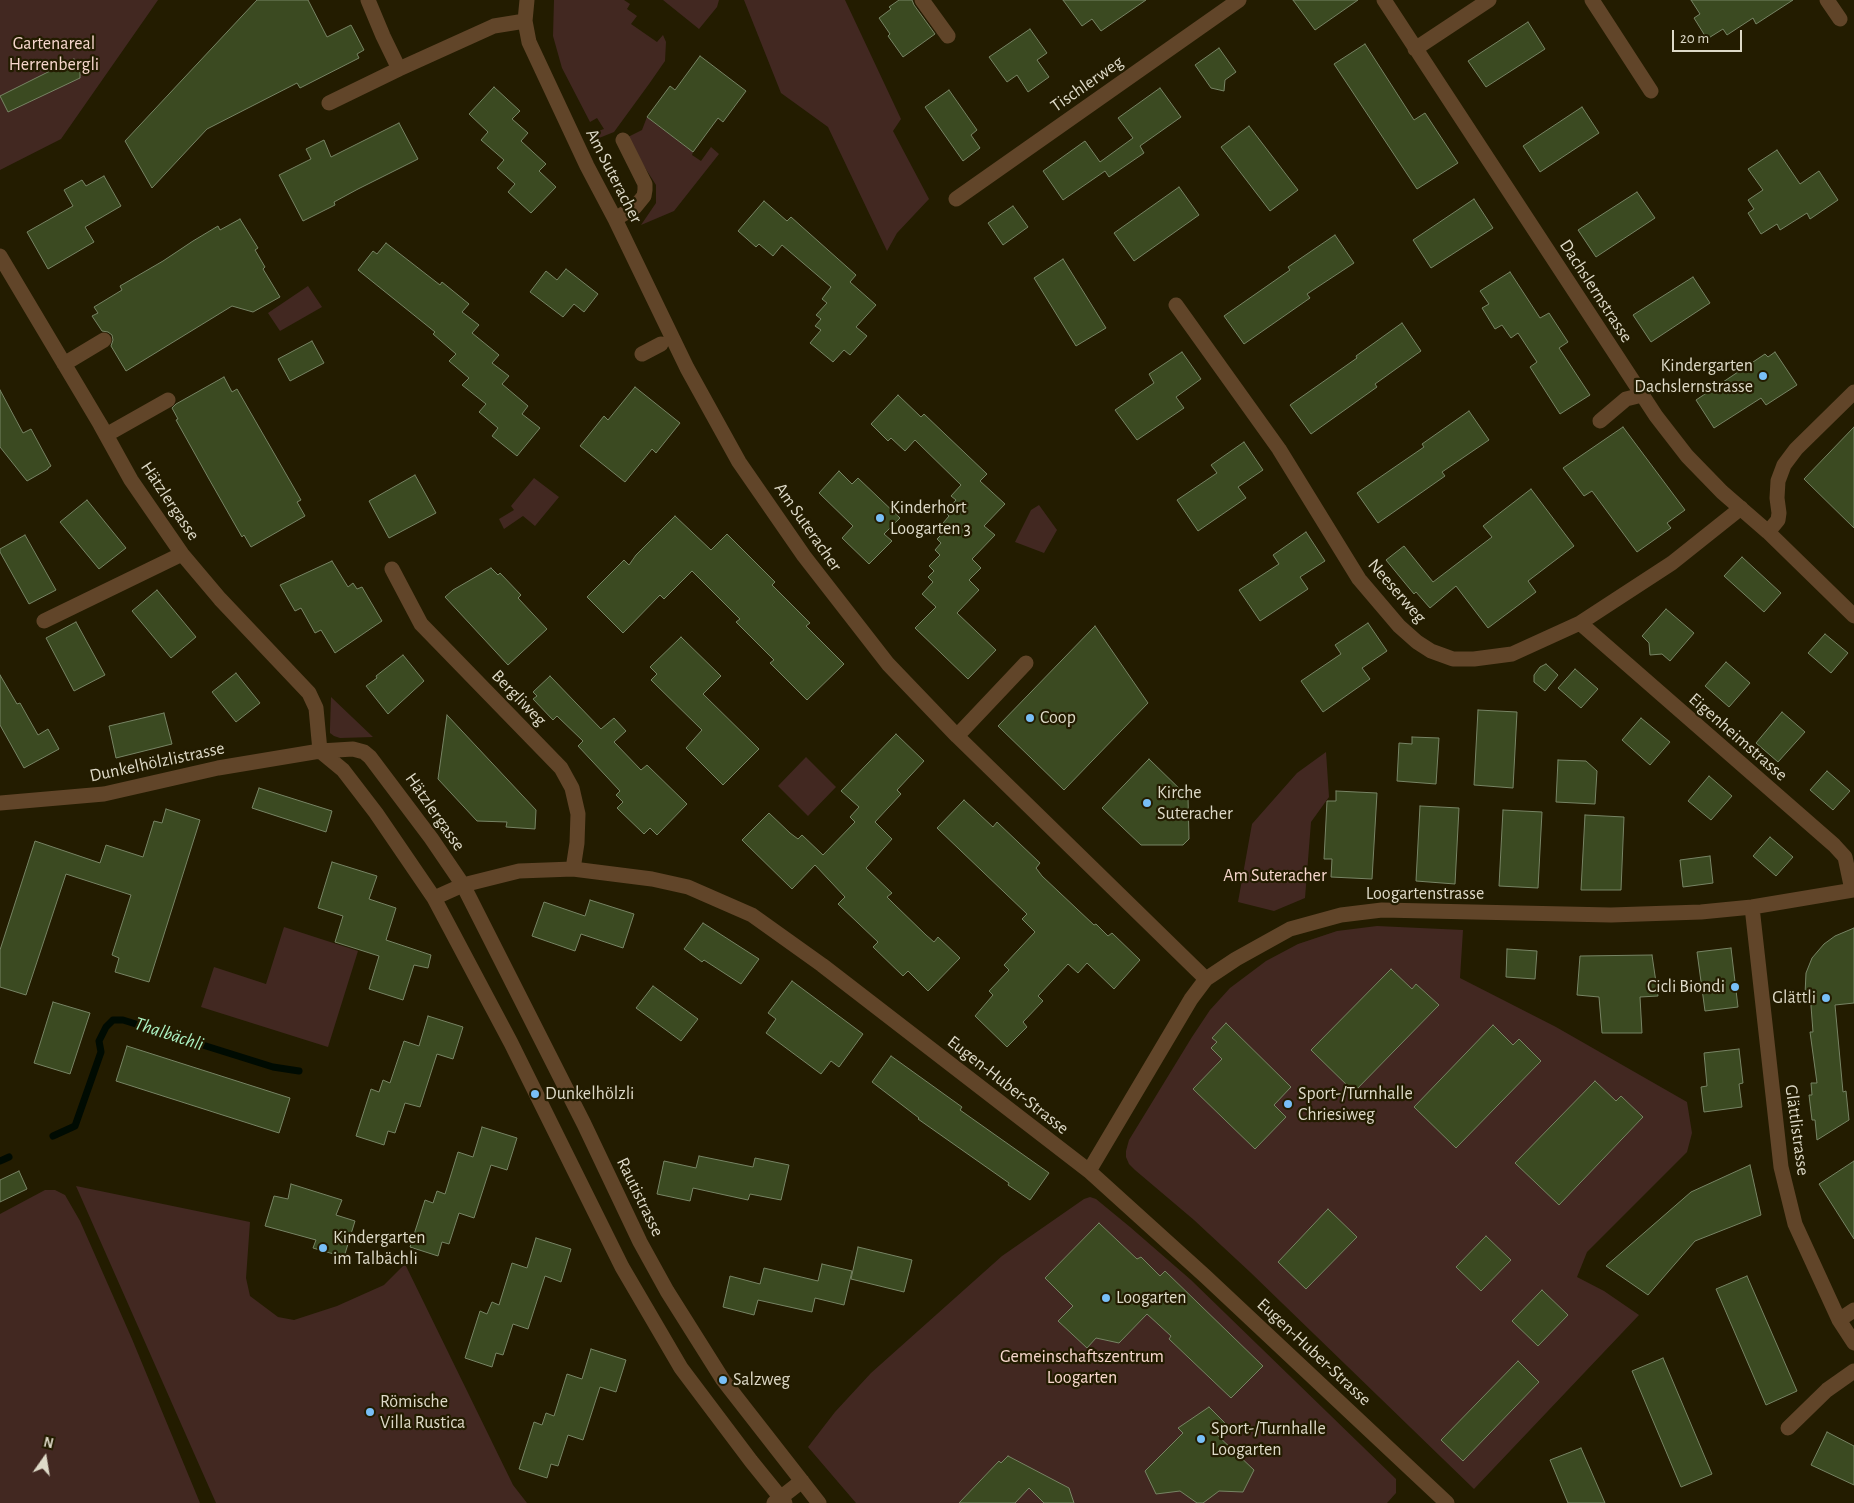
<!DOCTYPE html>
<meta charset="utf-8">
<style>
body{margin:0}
#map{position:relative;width:1854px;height:1503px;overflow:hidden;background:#231c00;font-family:"Alegreya Sans",sans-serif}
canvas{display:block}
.north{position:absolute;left:20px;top:1433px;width:50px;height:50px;-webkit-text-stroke:4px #231c00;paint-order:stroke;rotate:13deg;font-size:14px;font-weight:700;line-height:20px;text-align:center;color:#dedac8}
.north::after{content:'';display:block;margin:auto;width:18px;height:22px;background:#dedac8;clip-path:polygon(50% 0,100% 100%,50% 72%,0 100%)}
.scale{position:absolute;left:1672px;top:30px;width:70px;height:22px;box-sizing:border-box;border:2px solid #dedac8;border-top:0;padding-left:6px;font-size:15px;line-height:18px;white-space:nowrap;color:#dedac8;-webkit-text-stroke:4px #231c00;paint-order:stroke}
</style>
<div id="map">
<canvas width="1854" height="1503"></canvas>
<div class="north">N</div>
<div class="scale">20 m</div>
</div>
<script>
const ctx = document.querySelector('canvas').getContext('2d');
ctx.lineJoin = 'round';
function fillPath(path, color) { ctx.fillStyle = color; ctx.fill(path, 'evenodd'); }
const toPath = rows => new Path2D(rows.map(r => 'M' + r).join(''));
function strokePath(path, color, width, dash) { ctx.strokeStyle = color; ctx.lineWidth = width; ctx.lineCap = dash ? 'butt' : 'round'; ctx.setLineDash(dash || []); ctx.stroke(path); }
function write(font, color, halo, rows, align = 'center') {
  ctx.font = font + ' "Alegreya Sans",sans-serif'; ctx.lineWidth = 4.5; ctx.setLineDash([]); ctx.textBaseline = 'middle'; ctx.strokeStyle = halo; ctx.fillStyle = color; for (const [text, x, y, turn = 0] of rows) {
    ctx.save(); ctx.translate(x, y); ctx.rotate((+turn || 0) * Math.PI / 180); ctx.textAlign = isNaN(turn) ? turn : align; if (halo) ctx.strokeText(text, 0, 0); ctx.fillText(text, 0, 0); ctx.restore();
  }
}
fillPath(toPath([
 [0,0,158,0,61,139,0,170],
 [554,0,624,0,630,4,627,9,637,16,631,24,657,42,663,35,666,42,665,61,649,84,614,132,599,138,595,132,604,129,597,118,590,122,562,68,553,36],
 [663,0,719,0,717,7,699,29],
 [744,0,845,0,901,119,893,131,929,199,897,233,887,251,828,127,781,93],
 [647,117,693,152,692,155,701,161,711,147,719,154,674,211,641,225,656,203,656,185,626,138,642,130],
 [308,286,322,307,280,331,268,313],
 [534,478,559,497,535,526,523,516,504,529,499,519,514,510,511,506],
 [1039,505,1057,530,1044,553,1015,542,1031,510],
 [331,697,373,737,340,738,334,736,330,733,330,728],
 [1326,752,1329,797,1311,822,1305,898,1274,911,1238,902,1252,824,1297,773],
 [806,757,836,787,808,816,778,786],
 [1377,926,1463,930,1460,978,1556,1027,1687,1102,1692,1133,1687,1152,1587,1252,1577,1277,1604,1291,1639,1315,1474,1489,1250,1272,1194,1220,1135,1170,1129,1164,1126,1157,1126,1151,1129,1140,1192,1037,1210,1010,1230,988,1266,961,1298,944,1337,931],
 [284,927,358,951,328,1047,201,1007,214,967,266,984],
 [76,1186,250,1222,246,1278,250,1296,278,1317,294,1320,337,1306,384,1285,405,1264,513,1485,527,1503,216,1503],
 [45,1190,55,1190,65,1195,80,1221,132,1339,200,1503,0,1503,0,1214],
 [1090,1197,1096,1199,1130,1227,1191,1280,1396,1479,1396,1493,1387,1503,856,1503,808,1447,835,1412,871,1373,1002,1256,1084,1199]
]), '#422821');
strokePath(toPath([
 [53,1136,75,1126,101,1052,99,1041,106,1027,113,1020,123,1020,273,1067,299,1071],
 [0,1161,9,1157]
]), '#000b02', 7);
const building = toPath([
 [257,0,308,0,327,37,351,25,364,50,357,54,359,58,300,88,297,83,207,129,152,188,125,141,257,0],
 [899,0,912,0,914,5,935,34,903,57,888,36,890,34,879,18,891,9,889,7,899,0],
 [1063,0,1146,0,1101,31,1092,19,1082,26,1063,0],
 [1293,0,1358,0,1315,30,1293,0],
 [1691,0,1793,0,1756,24,1753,18,1727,35,1723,29,1707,39,1694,18,1700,14,1691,0],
 [1528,22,1545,49,1486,87,1468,61,1528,22],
 [1030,29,1047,53,1037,60,1049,77,1028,92,1017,75,1007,82,989,57,1030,29],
 [1365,44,1414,120,1425,113,1458,163,1417,189,1334,64,1365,44],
 [1219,48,1236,72,1225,80,1224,91,1211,88,1195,65,1219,48],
 [700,56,746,91,723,122,718,118,693,152,647,117,670,86,675,90,700,56],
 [74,59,80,70,80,78,8,112,0,96,74,59],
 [494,87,520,111,512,119,528,133,521,141,546,164,539,171,556,187,531,213,508,192,515,184,497,168,504,160,481,140,488,132,469,114,494,87],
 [1160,88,1181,117,1140,146,1144,153,1109,177,1105,171,1063,200,1043,171,1085,141,1100,162,1133,138,1118,118,1160,88],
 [949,90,977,130,971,135,980,148,963,161,925,107,949,90],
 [1582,107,1599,133,1540,172,1523,146,1582,107],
 [399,123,418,159,358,189,334,202,335,205,303,221,279,175,311,159,306,149,324,140,331,157,399,123],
 [1249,126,1298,190,1270,211,1221,147,1249,126],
 [1777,150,1800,184,1819,171,1838,200,1810,219,1807,213,1780,230,1777,224,1761,234,1748,213,1754,209,1748,200,1763,190,1748,169,1777,150],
 [104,176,121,206,85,227,94,242,48,269,27,232,73,206,64,190,82,180,86,186,104,176],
 [1179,187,1199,215,1134,261,1114,233,1179,187],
 [1637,192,1655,218,1596,257,1578,230,1637,192],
 [1474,199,1493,228,1431,268,1413,240,1474,199],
 [764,201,787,221,791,217,856,275,850,282,876,305,856,327,867,336,850,355,844,350,833,362,810,343,821,330,815,326,821,319,816,315,827,303,822,299,831,287,782,245,773,256,759,244,756,247,738,231,764,201],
 [1013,206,1028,227,1003,245,988,223,1013,206],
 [240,219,258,248,255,250,265,267,263,269,280,297,253,312,232,306,126,371,111,346,113,340,112,335,108,332,102,331,92,316,98,313,94,307,122,290,120,286,163,261,193,241,218,226,220,230,240,219],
 [1335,235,1354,263,1307,294,1310,298,1244,344,1224,316,1290,270,1288,267,1335,235],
 [386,243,440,285,442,282,469,304,462,312,479,325,472,333,499,355,492,363,509,376,502,384,528,406,522,414,540,428,517,456,492,436,498,428,479,412,486,404,462,385,469,378,449,361,456,354,433,334,435,332,358,270,373,251,377,254,386,243],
 [1063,259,1106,328,1076,346,1034,278,1063,259],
 [566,269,598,294,584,312,574,304,563,317,530,292,546,271,557,280,566,269],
 [1510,272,1540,318,1549,313,1568,342,1559,348,1590,395,1560,414,1530,367,1537,362,1518,333,1511,338,1502,325,1495,329,1482,308,1489,304,1480,291,1510,272],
 [1693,277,1710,303,1651,342,1633,315,1693,277],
 [1402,323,1421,351,1375,384,1377,387,1311,434,1290,405,1357,358,1356,356,1402,323],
 [312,341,324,363,290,381,278,359,312,341],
 [1182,352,1201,379,1176,397,1184,408,1137,440,1115,410,1154,383,1149,374,1182,352],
 [1775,352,1797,385,1766,405,1761,398,1714,428,1696,400,1765,354,1768,357,1775,352],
 [224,377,232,392,237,389,301,500,297,502,305,516,251,547,244,535,242,537,209,479,176,420,178,419,172,408,176,404,224,377],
 [635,387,680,423,656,453,652,449,625,482,580,446,604,416,608,420,635,387],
 [0,390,23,433,31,429,51,466,48,468,48,469,27,481,0,447,0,390],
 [898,395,921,417,924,414,987,474,980,481,1005,504,984,526,995,535,972,559,981,568,969,580,979,590,957,613,996,650,968,679,915,628,936,607,922,594,933,582,928,577,934,571,929,566,940,555,935,550,941,543,937,539,948,528,943,523,949,516,945,512,956,500,951,496,961,485,915,440,905,451,891,438,888,441,871,424,898,395],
 [1469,411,1489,440,1442,472,1445,476,1378,523,1357,493,1424,447,1422,444,1469,411],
 [1623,427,1685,510,1667,523,1671,528,1637,552,1592,491,1584,496,1563,468,1623,427],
 [1854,427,1854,528,1804,479,1854,427],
 [1244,442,1263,470,1238,487,1246,498,1198,531,1177,500,1217,473,1211,465,1244,442],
 [839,471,852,484,858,478,900,518,884,534,892,541,869,564,842,538,853,526,819,493,839,471],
 [415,475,436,513,389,538,369,501,415,475],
 [1531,489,1574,546,1528,581,1536,592,1488,628,1456,586,1430,608,1416,592,1414,594,1386,560,1404,546,1433,582,1492,537,1483,526,1531,489],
 [87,500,126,548,99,569,60,522,87,500],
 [675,516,711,550,727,534,775,582,772,585,810,623,806,626,844,664,807,700,770,663,774,660,736,622,740,619,692,571,664,599,660,595,623,633,587,597,624,560,629,565,636,555,675,516],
 [1306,532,1325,561,1300,577,1308,589,1260,621,1239,590,1279,564,1273,555,1306,532],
 [25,535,56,590,29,604,0,552,0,549,25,535],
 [1742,557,1781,593,1764,612,1724,576,1742,557],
 [332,561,348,587,353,583,357,589,362,587,382,621,335,653,321,630,315,633,301,608,295,611,280,585,332,561],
 [491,568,498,575,500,573,521,595,518,598,547,629,508,665,445,597,453,590,491,568],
 [157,590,196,637,171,658,132,611,157,590],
 [1666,609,1694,633,1670,661,1662,654,1650,655,1649,643,1642,636,1666,609],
 [76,622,105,675,74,691,46,638,76,622],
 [1368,623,1387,651,1362,668,1370,679,1323,712,1301,681,1341,654,1335,645,1368,623],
 [1095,626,1148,703,1064,790,998,726,1095,626],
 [1825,634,1848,653,1831,673,1808,653,1825,634],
 [681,637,721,676,703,694,759,749,723,785,686,748,702,730,651,680,657,674,650,667,681,637],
 [403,655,424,681,388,714,366,686,377,678,376,676,403,655],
 [1726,662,1750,683,1729,707,1705,686,1726,662],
 [1546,664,1558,675,1545,691,1534,682,1534,675,1540,667,1546,664],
 [1575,669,1598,689,1581,708,1558,688,1575,669],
 [236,673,260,703,236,722,212,692,236,673],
 [0,675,17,704,20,703,38,735,48,729,59,749,24,768,0,725,0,675],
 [550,676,601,729,614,718,626,731,614,742,641,770,647,765,687,804,657,835,650,828,644,834,617,808,623,802,616,795,620,791,578,746,583,741,557,716,553,720,533,699,537,696,533,692,550,676],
 [1478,710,1517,712,1513,788,1474,785,1478,710],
 [1782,712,1805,732,1778,762,1756,743,1782,712],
 [164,713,172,744,116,758,109,726,164,713],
 [447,715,536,810,535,829,506,827,507,822,477,821,438,779,447,715],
 [1641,718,1670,742,1650,765,1622,740,1641,718],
 [896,734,924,761,897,790,901,794,875,822,892,839,866,868,892,893,887,897,894,904,926,935,934,942,938,937,960,958,928,991,908,971,903,976,873,947,878,942,838,904,845,897,815,865,792,889,742,840,769,813,790,833,798,839,802,835,823,855,855,822,850,817,859,807,841,791,896,734],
 [1412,737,1439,738,1436,784,1397,781,1399,743,1412,744,1412,737],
 [1149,759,1188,797,1189,839,1183,845,1141,845,1102,808,1149,759],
 [1558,760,1586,761,1597,771,1595,804,1556,802,1558,760],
 [1827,771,1850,791,1833,810,1810,790,1827,771],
 [1709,776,1732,796,1711,820,1688,801,1709,776],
 [259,788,332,811,326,832,252,808,259,788],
 [1336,791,1377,793,1372,879,1331,877,1332,859,1324,859,1327,801,1336,801,1336,791],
 [964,800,993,827,997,822,1040,863,1036,868,1042,876,1094,925,1096,924,1108,936,1112,933,1140,960,1114,989,1087,963,1078,973,1068,964,1038,996,1043,1001,1023,1022,1027,1027,1007,1047,975,1016,993,995,989,991,1009,970,1004,965,1035,932,1022,919,1027,914,937,828,964,800],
 [1420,806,1459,808,1455,884,1416,881,1420,806],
 [166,809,200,820,149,982,115,972,119,958,112,955,131,895,66,874,26,995,0,987,0,950,35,841,100,863,106,845,143,857,154,821,162,823,166,809],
 [1503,810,1542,812,1538,888,1499,886,1503,810],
 [1585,815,1624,817,1621,890,1581,890,1585,815],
 [1770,837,1793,857,1776,876,1753,856,1770,837],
 [1710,856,1713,883,1683,887,1680,860,1710,856],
 [332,862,377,876,369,899,396,908,386,940,431,955,428,968,414,965,403,1000,369,989,379,956,335,942,343,916,318,908,332,862],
 [590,900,634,914,623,948,581,934,575,951,532,936,544,902,585,916,590,900],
 [703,923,759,959,741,984,704,960,702,962,684,949,703,923],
 [1854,928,1854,1003,1835,1005,1843,1092,1846,1091,1849,1120,1817,1140,1815,1120,1812,1120,1809,1095,1812,1095,1811,1083,1817,1083,1810,1032,1813,1032,1810,993,1805,994,1806,973,1812,958,1824,944,1835,936,1854,928],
 [1731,948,1738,1007,1705,1011,1697,952,1731,948],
 [1507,949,1537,951,1535,979,1506,977,1507,949],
 [1652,955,1658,996,1640,997,1642,1033,1602,1033,1599,997,1577,995,1580,956,1652,955],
 [1391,969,1412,989,1416,984,1439,1005,1354,1092,1311,1050,1391,969],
 [792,981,863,1034,839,1067,831,1061,821,1074,766,1033,776,1019,768,1013,792,981],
 [653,986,698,1019,681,1041,636,1008,653,986],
 [53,1002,90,1013,70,1074,34,1063,53,1002],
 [428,1016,463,1027,453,1059,437,1054,420,1107,405,1103,395,1133,388,1131,384,1145,356,1136,371,1089,379,1092,383,1080,390,1083,404,1041,419,1046,428,1016],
 [1226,1023,1291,1087,1274,1105,1286,1117,1255,1149,1193,1089,1222,1059,1211,1048,1217,1042,1212,1038,1226,1023],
 [1493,1025,1513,1045,1519,1039,1541,1061,1456,1148,1414,1107,1493,1025],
 [127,1046,290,1098,279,1133,116,1081,127,1046],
 [1739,1049,1743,1083,1739,1084,1742,1107,1704,1112,1701,1087,1707,1086,1704,1053,1739,1049],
 [891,1056,962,1107,960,1110,1049,1173,1030,1200,1008,1185,1009,1183,918,1119,919,1118,872,1082,891,1056],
 [1595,1081,1616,1101,1621,1096,1643,1117,1559,1205,1515,1163,1595,1081],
 [482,1127,517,1138,507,1170,491,1165,474,1218,459,1213,449,1244,442,1242,438,1256,410,1247,425,1200,433,1203,437,1191,445,1194,458,1152,473,1157,482,1127],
 [699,1156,753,1167,755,1158,789,1165,781,1200,750,1194,748,1200,693,1188,690,1201,657,1194,664,1161,696,1168,699,1156],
 [1854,1161,1854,1239,1819,1184,1854,1161],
 [1750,1165,1761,1215,1695,1241,1648,1295,1606,1266,1691,1192,1750,1165],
 [19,1171,27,1189,0,1202,0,1180,19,1171],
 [291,1184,342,1200,336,1215,355,1221,344,1257,313,1248,316,1240,265,1226,274,1196,288,1199,291,1184],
 [1328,1209,1357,1237,1306,1289,1278,1262,1328,1209],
 [1099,1223,1137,1259,1141,1257,1160,1276,1165,1271,1263,1366,1231,1398,1169,1339,1171,1336,1147,1314,1119,1343,1096,1338,1087,1348,1058,1321,1073,1306,1045,1278,1099,1223],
 [1486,1236,1511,1260,1481,1291,1456,1267,1486,1236],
 [536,1238,571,1249,561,1282,545,1276,528,1329,513,1324,503,1355,496,1353,492,1367,465,1358,480,1311,487,1314,492,1302,499,1305,512,1263,527,1268,536,1238],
 [858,1247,912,1260,904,1292,851,1279,858,1247],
 [822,1264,852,1271,844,1305,815,1298,812,1312,758,1300,754,1315,723,1307,730,1276,760,1284,764,1268,818,1281,822,1264],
 [1747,1276,1797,1391,1766,1405,1716,1289,1747,1276],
 [1542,1290,1568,1315,1538,1346,1512,1321,1542,1290],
 [591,1349,626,1360,616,1392,600,1387,583,1440,568,1435,558,1466,551,1464,547,1478,519,1469,534,1422,542,1425,546,1413,554,1416,567,1374,582,1379,591,1349],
 [1663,1358,1712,1474,1681,1487,1632,1371,1663,1358],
 [1518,1361,1539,1382,1463,1461,1441,1440,1518,1361],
 [1209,1407,1225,1423,1215,1433,1254,1470,1243,1492,1219,1491,1203,1503,1197,1503,1180,1491,1156,1494,1145,1471,1183,1433,1178,1428,1209,1407],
 [1827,1432,1854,1446,1854,1485,1811,1465,1827,1432],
 [1581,1448,1605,1503,1568,1503,1550,1460,1581,1448],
 [1008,1456,1069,1488,1074,1503,1044,1503,1029,1488,1015,1503,959,1503,999,1461,1001,1463,1008,1456]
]);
fillPath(building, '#3b4a21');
strokePath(building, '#778464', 1);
strokePath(toPath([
 [368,0,383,36,399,69,494,26,525,21],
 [527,0,525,21,529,42,587,166,615,219,687,368,739,462,804,556,888,664,957,736,1206,979],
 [922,0,948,36],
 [1384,0,1656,416,1687,456,1722,492,1768,532,1854,616],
 [1592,0,1651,91],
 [1827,0,1840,19],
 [1415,49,1489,0],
 [329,103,399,69],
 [956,199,1239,0],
 [615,219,635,207,644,196,645,190,645,184,623,140],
 [0,256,100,424,131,480,182,554,220,599,309,693,316,708,320,751,343,770,376,813,434,898,511,1043,622,1267,681,1368,751,1461,785,1503],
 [1176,305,1279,449,1359,579,1399,626,1417,642,1431,651,1453,659,1474,659,1512,654,1580,623,1672,563,1741,508],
 [642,354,661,344],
 [64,364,104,340],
 [1600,421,1626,399,1642,395],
 [106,435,168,400],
 [1768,532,1778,520,1779,513,1777,498,1778,481,1784,465,1796,449,1854,392],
 [392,569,421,624,561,768,572,788,578,814,577,843,573,869],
 [44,621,182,554],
 [1580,623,1834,845,1845,857,1852,890],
 [957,736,1026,663],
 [0,803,104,794,218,768,320,751,353,749,364,752,370,757,431,838,463,885,584,1124,640,1242,667,1291,723,1380,819,1503],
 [434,898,463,885,519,871,573,869,652,879,688,887,752,915,822,965,1089,1171,1205,1276,1447,1503],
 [1752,907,1781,1167,1795,1224,1839,1320,1854,1343],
 [1089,1171,1191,999,1206,979,1236,959,1290,929,1341,915,1382,910,1611,915,1701,912,1752,907,1854,890],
 [1839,1320,1854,1310],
 [1788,1428,1827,1390,1854,1371],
 [774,1503,802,1481]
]), '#614529', 15);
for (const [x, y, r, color] of [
 [1763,376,5,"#78bff7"],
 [880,518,5,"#78bff7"],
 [1030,718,5,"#78bff7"],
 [1147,803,5,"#78bff7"],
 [1735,987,5,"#78bff7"],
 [1826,998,5,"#78bff7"],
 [535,1094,5,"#78bff7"],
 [1288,1104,5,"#78bff7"],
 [323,1248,5,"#78bff7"],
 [1106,1298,5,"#78bff7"],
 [723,1380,5,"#78bff7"],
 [370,1412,5,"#78bff7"],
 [1201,1439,5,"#78bff7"]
]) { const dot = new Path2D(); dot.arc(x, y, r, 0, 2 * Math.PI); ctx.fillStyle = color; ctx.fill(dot); strokePath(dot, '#231c00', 2); }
write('18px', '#f7d7cd', '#231c00', [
 ["Gartenareal",54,44],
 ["Herrenbergli",54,65],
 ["Am Suteracher",1275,876],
 ["Gemeinschaftszentrum",1082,1357],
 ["Loogarten",1082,1378]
]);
write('18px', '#dedac8', '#231c00', [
 ["Tischlerweg",1087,84,-35],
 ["Am Suteracher",614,176,63],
 ["Dachslernstrasse",1596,291,57],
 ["Hätzlergasse",170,501,56],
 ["Am Suteracher",808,527,55],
 ["Neeserweg",1397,591,49],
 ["Bergliweg",519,698,46],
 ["Eigenheimstrasse",1738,737,41],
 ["Dunkelhölzlistrasse",157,762,-12],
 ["Hätzlergasse",435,812,55],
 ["Loogartenstrasse",1425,894],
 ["Eugen-Huber-Strasse",1008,1085,38],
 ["Glättlistrasse",1797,1130,82],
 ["Rautistrasse",640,1197,64],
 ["Eugen-Huber-Strasse",1314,1352,43]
]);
write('18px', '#dedac8', '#231c00', [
 ["Kindergarten",1753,366,"right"],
 ["Dachslernstrasse",1753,387,"right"],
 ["Kinderhort",890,508],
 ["Loogarten 3",890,529],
 ["Coop",1040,718],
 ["Kirche",1157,793],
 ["Suteracher",1157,814],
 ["Cicli Biondi",1725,987,"right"],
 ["Glättli",1816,998,"right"],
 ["Dunkelhölzli",545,1094],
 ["Sport-/Turnhalle",1298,1094],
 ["Chriesiweg",1298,1115],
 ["Kindergarten",333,1238],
 ["im Talbächli",333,1259],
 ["Loogarten",1116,1298],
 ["Salzweg",733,1380],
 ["Römische",380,1402],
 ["Villa Rustica",380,1423],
 ["Sport-/Turnhalle",1211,1429],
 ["Loogarten",1211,1450]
], 'left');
write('italic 19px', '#adf4c5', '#231c00', [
 ["Thalbächli",169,1034,18]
]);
</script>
